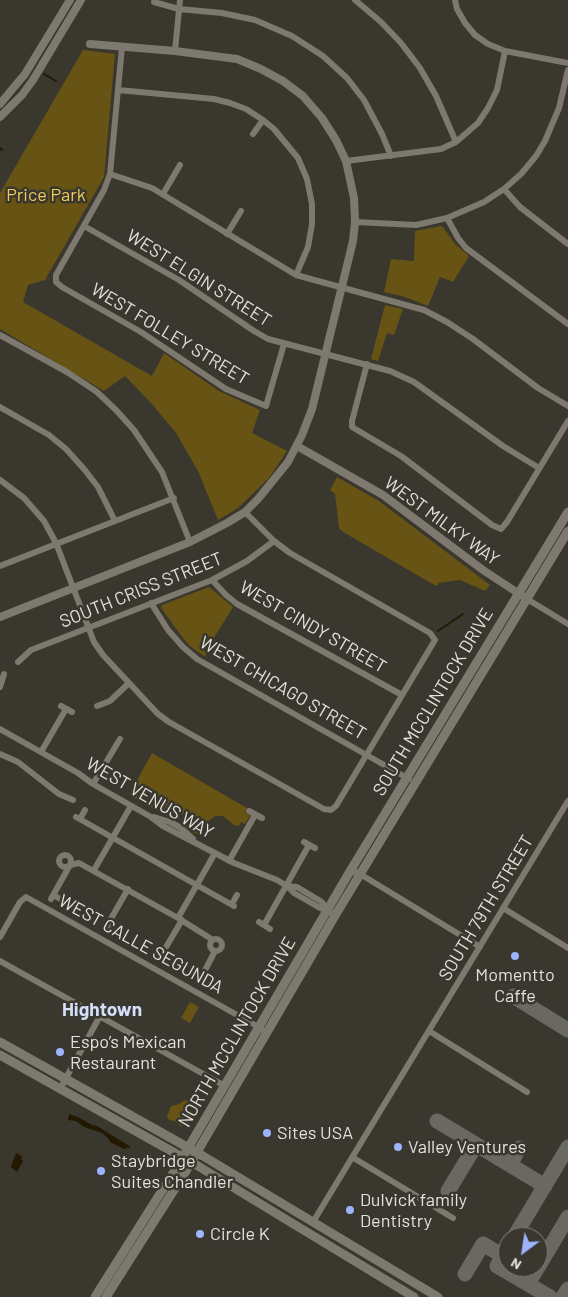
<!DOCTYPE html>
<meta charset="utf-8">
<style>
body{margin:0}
#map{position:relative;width:568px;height:1297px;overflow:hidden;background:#3a372f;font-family:Barlow,sans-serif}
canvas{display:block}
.north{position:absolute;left:498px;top:1227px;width:50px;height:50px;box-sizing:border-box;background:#3a372f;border:1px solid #7e7b74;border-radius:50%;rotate:211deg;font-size:14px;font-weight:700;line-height:20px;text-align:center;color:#e3e1dc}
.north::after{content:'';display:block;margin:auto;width:18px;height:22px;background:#9db4fd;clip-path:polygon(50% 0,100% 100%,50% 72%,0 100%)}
</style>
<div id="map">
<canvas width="568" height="1297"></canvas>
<div class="north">N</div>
</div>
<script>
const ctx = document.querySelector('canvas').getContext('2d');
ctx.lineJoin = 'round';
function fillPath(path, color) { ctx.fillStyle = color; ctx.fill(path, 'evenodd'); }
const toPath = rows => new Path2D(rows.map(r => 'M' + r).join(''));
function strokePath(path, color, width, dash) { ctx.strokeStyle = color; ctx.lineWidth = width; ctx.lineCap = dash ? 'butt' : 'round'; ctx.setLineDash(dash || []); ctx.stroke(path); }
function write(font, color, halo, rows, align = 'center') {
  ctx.font = font + ' Barlow,sans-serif'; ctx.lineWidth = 5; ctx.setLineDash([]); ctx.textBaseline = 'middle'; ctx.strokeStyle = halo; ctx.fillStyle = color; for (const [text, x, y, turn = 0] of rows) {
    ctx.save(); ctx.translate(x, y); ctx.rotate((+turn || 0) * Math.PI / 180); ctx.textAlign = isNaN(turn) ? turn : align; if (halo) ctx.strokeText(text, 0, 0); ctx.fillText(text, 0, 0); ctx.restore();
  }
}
fillPath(toPath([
 [83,50,115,54,104,177,45,280,28,285,23,302,152,376,164,353,219,391,260,410,252,433,287,451,269,478,238,508,218,520,198,471,176,433,151,403,125,376,104,391,0,329,0,193],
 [441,226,443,227,455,244,469,256,453,282,440,277,428,306,405,297,384,292,391,259,414,261,415,231],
 [385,305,403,309,394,335,387,333,378,361,371,359],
 [337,477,379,501,490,585,485,591,460,580,439,583,436,586,343,532,339,528,335,494,330,490],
 [209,587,233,607,212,641,205,657,190,646,183,638,161,608,162,605],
 [152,753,247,808,245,812,250,816,245,824,241,822,239,826,234,825,223,816,215,816,202,826,190,819,203,827,200,834,193,833,186,827,190,819,178,812,174,820,129,795],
 [190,1002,199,1007,190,1023,181,1018],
 [185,1100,192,1103,186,1112,184,1126,180,1126,175,1121,169,1120,167,1117,171,1106,179,1104]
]), '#675313');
fillPath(toPath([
 [69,1114,78,1117,92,1125,97,1126,131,1147,124,1149,110,1142,108,1138,102,1133,84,1127,76,1121,68,1120],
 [16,1153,22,1156,21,1159,23,1161,17,1172,11,1167]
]), '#221900');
strokePath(toPath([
 [44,74,56,81],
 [0,148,2,150],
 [438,631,463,614]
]), '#221900', 2);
strokePath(toPath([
 [513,996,568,1030],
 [437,1121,545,1186],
 [513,1167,512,1162,519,1148],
 [448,1191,476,1145],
 [514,1237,568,1147],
 [508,1247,497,1266,550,1297],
 [465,1274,483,1244,503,1256],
 [528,1284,568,1217],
 [563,1297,568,1289]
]), '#6a6860', 15);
strokePath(toPath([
 [355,0,381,22,401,43,420,68,436,96,456,142],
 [455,0,457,9,465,23,475,35,488,44,505,51,568,63],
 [154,2,179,9,222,13,255,20,292,36,323,56,347,78,364,100,382,134,391,156],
 [122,47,110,174,104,190,56,275,56,282,62,287,141,332,226,389,266,406,284,344],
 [175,51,180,0],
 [118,90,214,99,230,103,246,109,263,120,274,129,298,158,307,179,312,204,312,224,308,247,296,275],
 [253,134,263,120],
 [346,161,441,149,456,142,478,123,488,108,497,90,505,51],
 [110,174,152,188,296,275,424,310,447,322,473,339,538,388,568,406],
 [504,189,520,207,568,244],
 [163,194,180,165],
 [447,218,458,238,466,248,568,324],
 [355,222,416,225,447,218,484,202,504,189,521,174,536,156,545,141,559,108,568,70],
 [84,226,179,280,254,331,268,339,390,371,414,382,503,446,539,468],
 [227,234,241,211],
 [0,335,67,372,97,392,116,410,134,430,162,472,190,542],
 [367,364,352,421,352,427,401,456,492,525,501,529,507,522,568,421],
 [0,407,49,435,66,449,84,469,98,487,115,521],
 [0,480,24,498,44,521,56,543,94,642,103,655,158,714,169,722,324,809,331,810,336,806,435,640,430,633,290,553,274,541,245,512],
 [0,566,174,498],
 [212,580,226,595,237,604,402,695],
 [527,599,568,624],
 [151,603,168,630,183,647,197,659,409,779],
 [18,662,31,650,212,580,247,561,274,541],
 [0,687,4,674],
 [61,706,72,712],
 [97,706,110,701,129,683],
 [0,729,78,773,93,784,151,817,163,826,234,863,277,880,287,886,294,893,320,908,336,914],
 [41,752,66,709],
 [0,754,18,762,59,794,73,800],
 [93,784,120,739],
 [249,811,262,818],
 [76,817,234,906],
 [154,817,170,822,181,828,193,839],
 [80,819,85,810],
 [304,842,315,848],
 '59 861a6 6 0 1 1 12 0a6 6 0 1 1-12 0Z',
 [229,861,255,815],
 [94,870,131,806],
 [349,873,357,872,360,874,480,947],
 [287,886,297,887,322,902,327,910],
 [53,895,62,900],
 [51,899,70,865,79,863,178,918,213,940],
 [232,904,237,895],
 [503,908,568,948],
 [178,918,215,853],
 [259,922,270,929],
 [264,925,309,845],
 [107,926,116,931],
 [105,929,128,889],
 [0,937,20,902,26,897,255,1025,267,1033],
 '210 945a6 6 0 1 1 12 0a6 6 0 1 1-12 0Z',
 [159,959,182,920],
 [0,961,225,1086],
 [200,980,215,951],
 [429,1031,527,1092],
 [60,1089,100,1016],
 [352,1157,453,1218],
 [313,1222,568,801]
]), '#7d796f', 6);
strokePath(toPath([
 [0,104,25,74,70,0],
 [0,117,22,95,33,80,81,0],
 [297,446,383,495,483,570,527,599],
 [0,617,190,542,227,523,245,512,258,499,288,462,302,435,312,409,353,241,355,222,354,198,346,161,336,140,322,118,303,96,283,81,261,69,237,59,175,51,90,44]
]), '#7d796f', 8);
strokePath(toPath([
 [0,1042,203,1156,438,1297],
 [0,1055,198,1166,414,1297],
 [95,1297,177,1167,349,873,568,512],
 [106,1297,186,1171,336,914,568,531]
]), '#7d796f', 9);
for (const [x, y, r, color] of [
 [515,956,5,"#9db4fd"],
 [60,1052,5,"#9db4fd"],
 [267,1133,5,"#9db4fd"],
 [398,1147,5,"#9db4fd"],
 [101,1171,5,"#9db4fd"],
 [350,1210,5,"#9db4fd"],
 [200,1234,5,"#9db4fd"]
]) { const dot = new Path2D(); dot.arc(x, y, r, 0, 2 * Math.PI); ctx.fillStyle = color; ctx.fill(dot); strokePath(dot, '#3a372f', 2); }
write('18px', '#f2cb56', '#3a372f', [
 ["Price Park",46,195]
]);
write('18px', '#e3e1dc', '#3a372f', [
 ["WEST ELGIN STREET",199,278,32],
 ["WEST FOLLEY STREET",170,334,31],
 ["WEST MILKY WAY",442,521,36],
 ["SOUTH CRISS STREET",141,590,-22],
 ["WEST CINDY STREET",313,627,30],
 ["WEST CHICAGO STREET",283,688,30],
 ["SOUTH MCCLINTOCK DRIVE",433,702,-59],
 ["WEST VENUS WAY",150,798,30],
 ["SOUTH 79TH STREET",486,908,-59],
 ["WEST CALLE SEGUNDA",141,944,29],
 ["NORTH MCCLINTOCK DRIVE",237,1032,-60]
]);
write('18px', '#e3e1dc', '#3a372f', [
 ["Momentto",515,975,"center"],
 ["Caffe",515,996,"center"],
 ["Espo’s Mexican",70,1042],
 ["Restaurant",70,1063],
 ["Sites USA",277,1133],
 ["Valley Ventures",408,1147],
 ["Staybridge",111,1161],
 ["Suites Chandler",111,1182],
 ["Dulvick family",360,1200],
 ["Dentistry",360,1221],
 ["Circle K",210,1234]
], 'left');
write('bold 19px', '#d4defa', '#3a372f', [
 ["Hightown",102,1010]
]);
</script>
